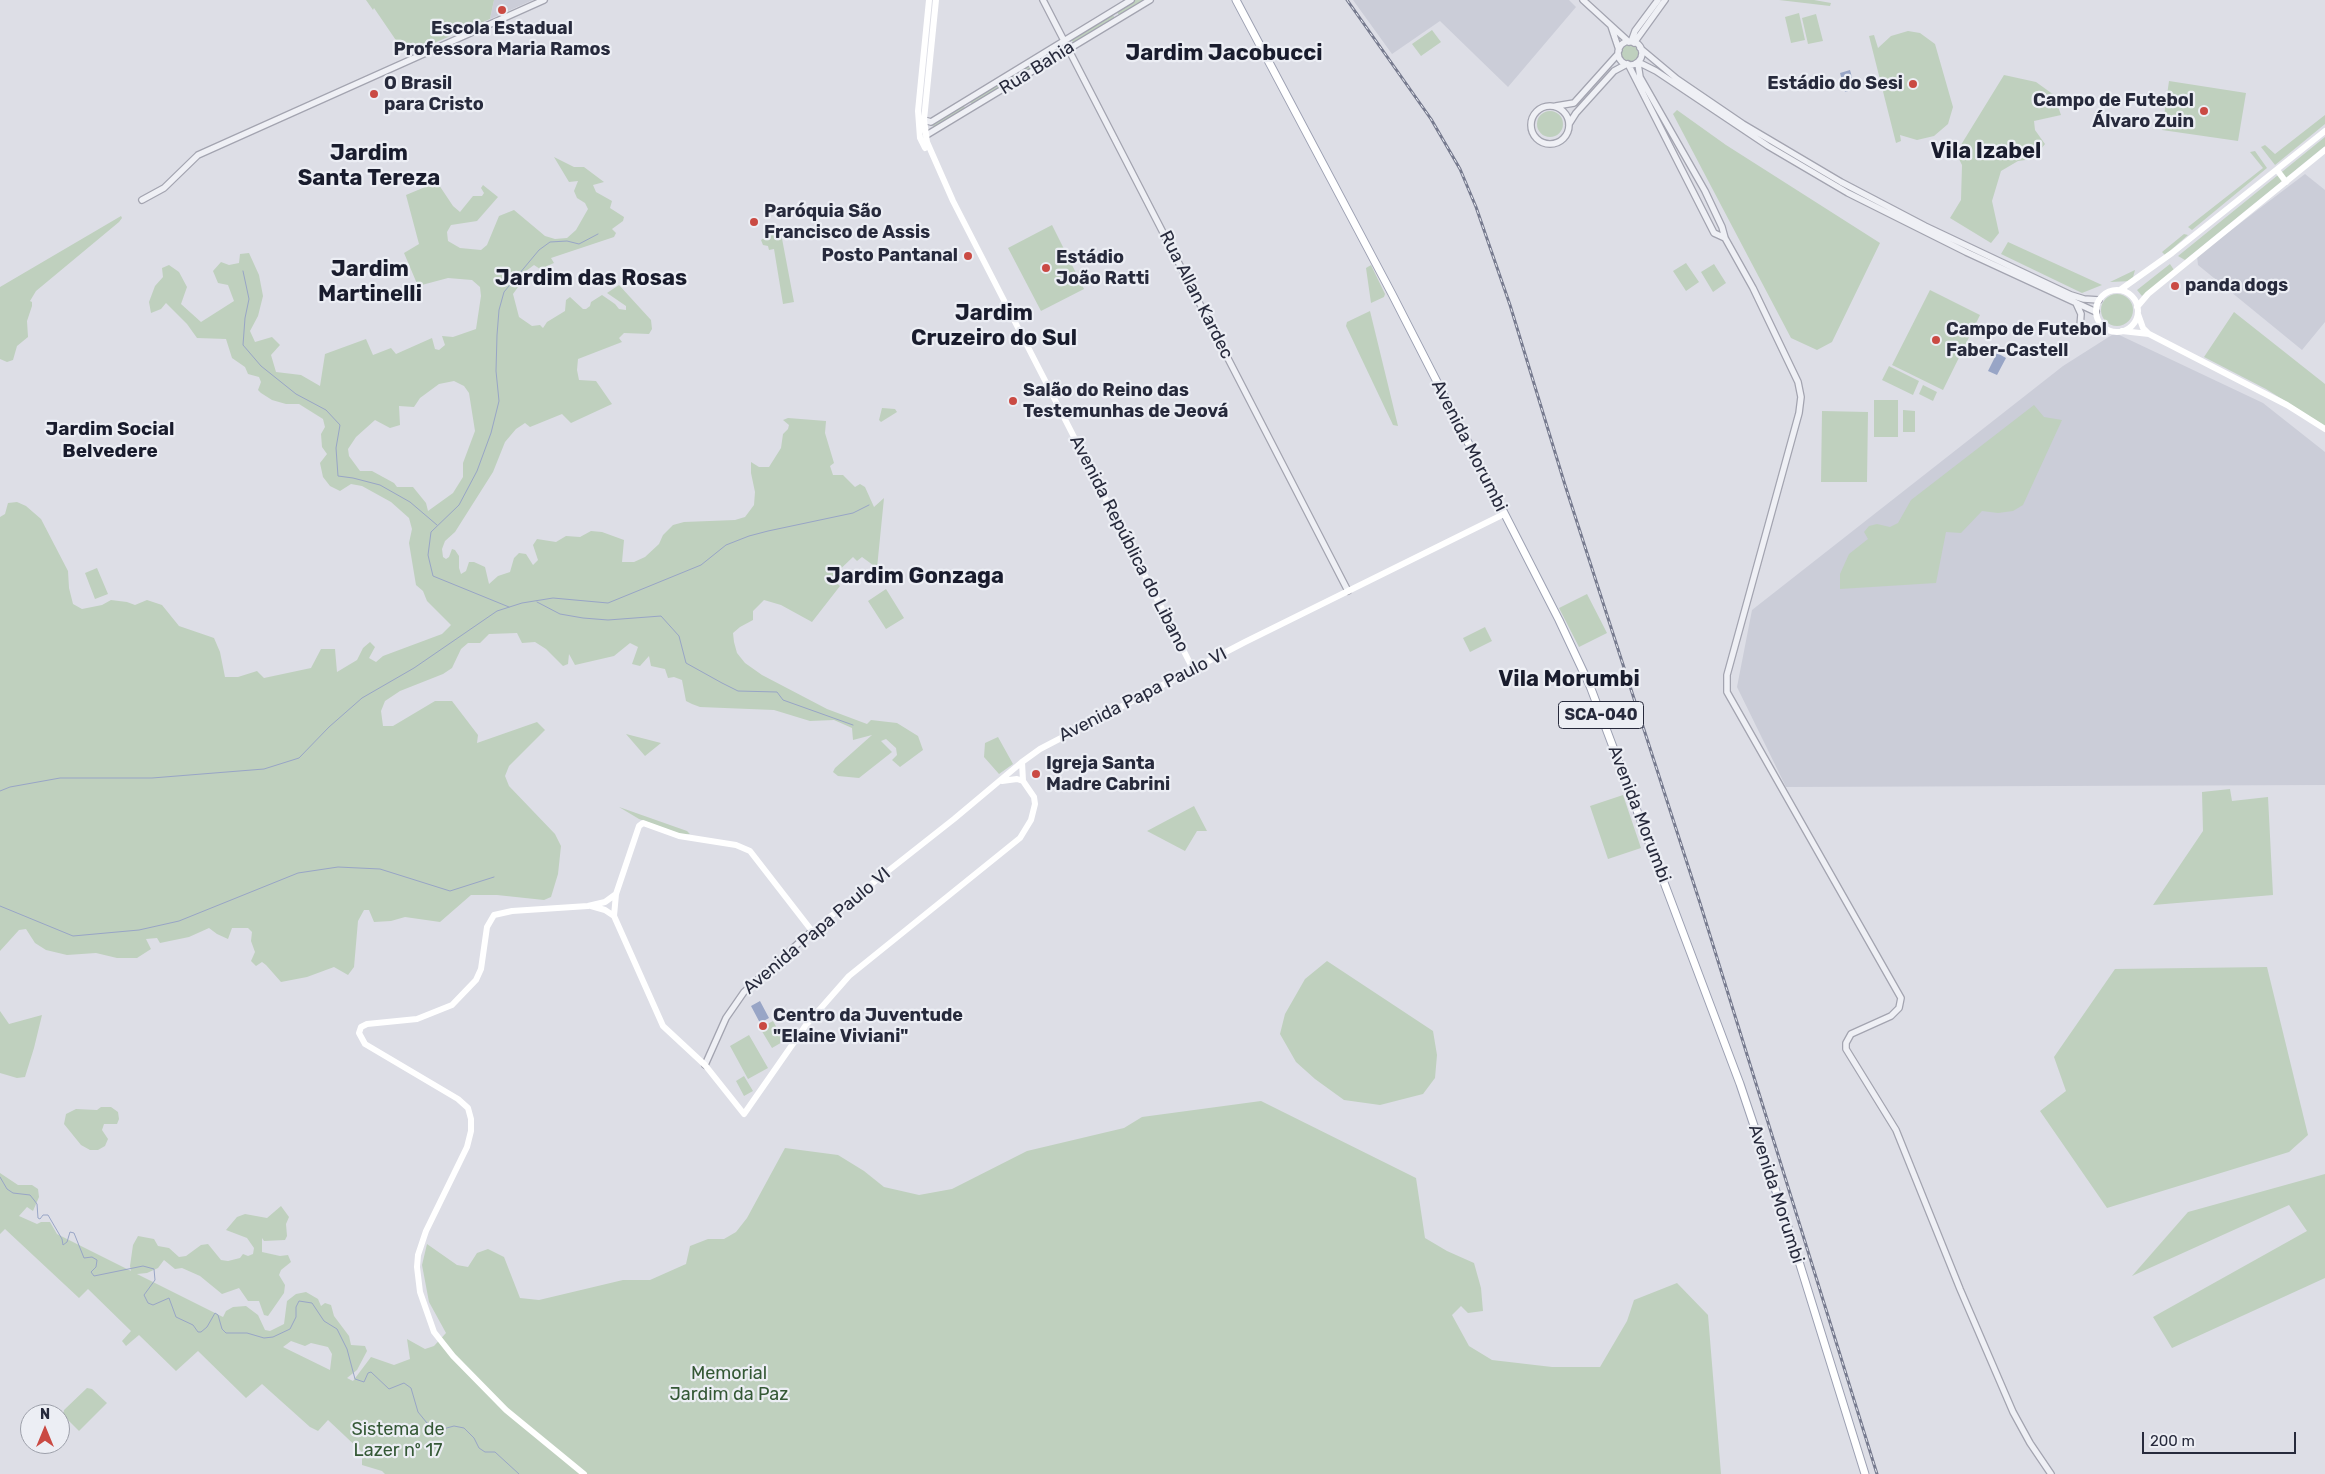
<!DOCTYPE html>
<meta charset="utf-8">
<style>
body{margin:0}
#map{position:relative;width:2325px;height:1474px;overflow:hidden;background:#dddee6;font-family:Rubik,sans-serif}
canvas{display:block}
.north{position:absolute;left:20px;top:1404px;width:50px;height:50px;box-sizing:border-box;background:#eceef4;border:1px solid #9da0aa;border-radius:50%;rotate:0deg;font-size:14px;font-weight:700;line-height:20px;text-align:center;color:#272a3c}
.north::after{content:'';display:block;margin:auto;width:18px;height:22px;background:#ca4a43;clip-path:polygon(50% 0,100% 100%,50% 72%,0 100%)}
.scale{position:absolute;left:2142px;top:1432px;width:154px;height:22px;box-sizing:border-box;border:2px solid #272a3c;border-top:0;padding-left:6px;font-size:15px;line-height:18px;white-space:nowrap;color:#272a3c;-webkit-text-stroke:4px #eceef4;paint-order:stroke}
</style>
<div id="map">
<canvas width="2325" height="1474"></canvas>
<div class="north">N</div>
<div class="scale">200 m</div>
</div>
<script>
const ctx = document.querySelector('canvas').getContext('2d');
ctx.lineJoin = 'round';
function fillPath(path, color) { ctx.fillStyle = color; ctx.fill(path, 'evenodd'); }
const toPath = rows => new Path2D(rows.map(r => 'M' + r).join(''));
function strokePath(path, color, width, dash) { ctx.strokeStyle = color; ctx.lineWidth = width; ctx.lineCap = dash ? 'butt' : 'round'; ctx.setLineDash(dash || []); ctx.stroke(path); }
function write(font, color, halo, rows, align = 'center') {
  ctx.font = font + ' Rubik,sans-serif'; ctx.lineWidth = 4.5; ctx.setLineDash([]); ctx.textBaseline = 'middle'; ctx.strokeStyle = halo; ctx.fillStyle = color; for (const [text, x, y, turn = 0] of rows) {
    ctx.save(); ctx.translate(x, y); ctx.rotate((+turn || 0) * Math.PI / 180); ctx.textAlign = isNaN(turn) ? turn : align; if (halo) ctx.strokeText(text, 0, 0); ctx.fillText(text, 0, 0); ctx.restore();
  }
}
fillPath(toPath([
 [494,0,533,0,490,19],
 [1353,0,1569,0,1576,7,1508,87,1440,21,1392,54],
 [2305,174,2325,190,2325,322,2302,350,2198,265,2197,256],
 [2115,333,2263,403,2325,452,2325,785,1786,787,1737,687,1752,610,2063,366]
]), '#cbcdd8');
fillPath(toPath([
 [366,0,494,0,490,19,406,55,374,8,373,10],
 [1134,0,1148,0,1122,15,1118,14,1117,11],
 [1779,0,1814,0,1831,3,1830,6],
 [1799,13,1805,40,1791,43,1785,17],
 [1112,14,1115,18,1075,43,1070,40],
 [1816,14,1823,41,1808,44,1802,18],
 [1432,30,1441,42,1421,56,1412,44],
 [1908,31,1920,33,1935,44,1953,107,1948,124,1934,136,1917,140,1900,135,1901,141,1896,143,1869,36,1874,35,1878,48,1891,36],
 '1621 53a9 9 0 1 1 18 0a9 9 0 1 1-18 0Z',
 [1062,45,1063,49,1026,73,1023,72,1024,68],
 [1015,73,1017,78,973,105,970,102,970,100],
 [2004,75,2036,82,2054,95,2061,115,2034,121,2035,130,2045,144,2033,159,2018,161,2001,171,1992,201,1999,233,1991,243,1950,218,1961,200,1962,165,1956,153],
 [2169,81,2246,93,2238,141,2162,130],
 [964,105,965,110,934,127,932,124],
 [1677,110,1726,145,1880,243,1832,342,1817,350,1791,338,1673,114],
 '1537 124a13 13 0 1 1 26 0a13 13 0 1 1-26 0Z',
 [2325,115,2325,124,2275,165,2261,147,2265,145,2275,154],
 [2325,137,2325,146,2185,260,2178,256],
 [2255,151,2267,168,2192,230,2188,227,2263,168,2250,152],
 [554,157,574,167,584,167,604,182,593,185,596,192,612,201,610,208,624,217,623,221,612,229,616,233,614,237,551,258,554,263,540,269,534,265,526,271,526,276,513,294,519,317,532,326,540,325,543,328,547,322,565,311,566,300,570,297,583,309,586,309,590,306,591,302,602,295,615,304,619,309,626,310,626,306,607,293,619,285,651,320,652,329,649,334,624,333,619,338,622,342,578,359,577,370,579,380,596,381,612,404,571,423,562,414,530,427,525,423,516,429,505,442,493,472,455,532,445,541,442,549,443,557,446,559,449,557,452,549,455,550,459,556,459,568,461,574,466,571,469,562,474,562,485,567,489,584,498,576,510,572,514,558,519,553,526,554,533,565,538,560,533,545,537,539,556,542,566,536,580,537,591,531,602,532,624,540,622,562,634,562,645,557,659,544,663,535,673,525,684,522,735,520,745,517,754,505,755,492,751,473,751,462,759,467,769,467,781,448,783,434,788,429,789,425,783,420,788,418,826,421,825,433,834,463,830,466,833,475,843,475,855,487,860,484,865,487,874,507,884,498,877,568,862,557,857,561,853,557,831,578,840,586,812,622,781,605,764,600,753,611,753,620,740,627,733,633,734,642,737,653,745,663,762,675,827,709,867,724,871,720,897,723,918,736,923,750,900,767,892,760,897,755,896,748,886,739,881,741,892,752,859,778,838,776,833,772,835,768,872,735,853,740,852,728,834,720,810,721,774,710,700,707,692,704,686,701,682,680,674,677,668,678,665,669,651,666,649,656,640,666,632,664,638,647,630,643,614,656,575,665,569,654,568,664,563,666,546,649,535,642,522,643,517,633,489,634,480,643,468,643,461,649,452,668,443,674,400,691,385,701,381,711,383,726,393,726,435,701,452,701,478,735,477,743,537,722,545,730,509,766,505,776,509,786,555,834,561,846,558,874,551,897,544,900,497,895,471,895,440,922,405,917,391,921,374,922,369,910,364,910,358,921,354,967,348,975,334,967,307,977,281,982,266,965,262,962,256,966,251,961,255,952,251,941,252,932,248,928,232,928,228,939,217,934,209,928,189,937,160,943,157,938,146,939,151,949,137,958,117,958,96,953,67,955,46,950,35,943,26,929,19,930,0,951,0,517,5,514,8,503,17,502,26,506,41,519,68,571,69,588,73,604,82,609,102,605,111,600,127,602,135,605,147,600,162,605,179,626,214,638,220,652,225,677,238,677,257,671,264,678,311,668,321,649,335,649,337,672,357,660,363,648,370,642,375,647,369,658,376,662,383,656,442,634,451,625,427,601,423,591,416,585,409,543,412,529,409,518,391,502,362,486,351,484,340,491,330,486,323,477,320,463,327,454,322,447,321,434,325,427,323,419,299,404,286,404,272,400,261,393,258,390,261,382,259,377,248,374,245,367,232,358,226,339,197,338,187,324,166,303,161,309,151,313,149,302,155,286,163,277,162,268,169,265,179,272,187,287,181,304,201,322,234,301,228,285,218,283,213,271,221,262,229,265,239,263,240,254,249,253,259,275,263,296,258,316,250,331,255,342,272,337,280,345,271,355,276,372,301,375,320,386,325,354,366,339,373,355,391,348,396,354,432,338,435,349,439,350,445,345,442,336,453,337,476,329,481,296,480,287,472,280,448,278,418,286,404,253,419,244,406,195,437,182,453,206,460,212,473,196,482,196,484,193,481,188,483,185,498,197,477,221,451,225,447,232,448,241,460,248,481,250,487,245,499,216,514,210,545,236,555,239,567,238,576,230,588,209,585,203,577,198,574,191,578,181,569,182],
 [454,381,464,386,469,393,475,431,463,463,463,477,453,493,428,511,426,503,413,487,397,487,394,483,372,471,360,471,349,456,348,449,356,437,375,420,390,428,400,425,399,406,414,407,420,398,439,384],
 [121,216,122,218,119,222,36,291,30,301,32,302,32,306,27,321,28,337,17,346,13,360,7,362,0,359,0,287],
 [1052,225,1084,289,1041,311,1008,248],
 [780,228,794,302,783,304,774,249,769,250,768,246,763,245,761,240],
 [2184,234,2188,235,2165,255,2162,252],
 [2008,242,2102,285,2082,293,2001,254],
 [1686,263,1699,282,1686,291,1673,271],
 [1714,264,1726,283,1713,292,1701,272],
 [2170,264,2174,270,2142,296,2137,290],
 [1371,265,1385,294,1384,297,1371,303,1366,268],
 [2135,270,2132,281,2110,282],
 [1930,290,1980,315,1943,390,1892,365],
 '2101 310a16 16 0 1 1 32 0a16 16 0 1 1-32 0Z',
 [1370,311,1398,426,1393,425,1346,326,1347,322],
 [2234,312,2325,384,2325,426,2266,389,2204,357],
 [1889,366,1919,381,1913,395,1882,380],
 [1923,385,1937,392,1933,401,1919,394],
 [1874,400,1898,400,1898,437,1874,437],
 [2034,405,2044,417,2062,420,2023,505,2013,511,1998,513,1982,511,1961,533,1946,532,1936,583,1840,589,1840,574,1849,554,1868,539,1864,532,1869,526,1877,524,1890,527,1898,523,1911,500],
 [882,408,895,409,897,412,881,422,879,420],
 [1903,410,1915,411,1915,432,1903,432],
 [1822,411,1868,412,1867,482,1821,482],
 [97,568,108,594,95,599,85,573],
 [886,589,904,618,886,629,868,601],
 [1587,594,1607,633,1579,647,1559,608],
 [1485,627,1492,641,1470,652,1463,638],
 [626,734,661,743,645,756],
 [998,737,1013,764,999,774,984,757,985,743],
 [2230,789,2232,801,2268,797,2273,895,2153,905,2203,831,2202,792],
 [1623,795,1641,848,1608,859,1590,806],
 [1194,806,1207,831,1197,831,1185,851,1147,831],
 [619,807,687,831,690,834,683,835,639,819],
 [1327,961,1433,1031,1437,1055,1435,1078,1423,1094,1380,1105,1344,1100,1315,1079,1296,1062,1280,1034,1285,1014,1305,979],
 [2267,967,2308,1135,2289,1152,2107,1208,2040,1111,2066,1091,2054,1057,2115,969],
 [0,1011,9,1024,42,1015,34,1048,25,1077,17,1078,0,1073],
 [773,1021,784,1041,772,1048,760,1028],
 [749,1035,768,1068,748,1079,730,1046],
 [744,1076,753,1091,744,1096,736,1081],
 [1261,1101,1416,1178,1425,1238,1447,1251,1474,1263,1481,1288,1483,1311,1468,1313,1461,1306,1452,1315,1469,1346,1492,1360,1552,1367,1600,1367,1627,1321,1634,1300,1677,1283,1708,1315,1721,1474,385,1474,382,1471,362,1465,362,1452,328,1420,318,1431,310,1427,262,1384,246,1398,198,1351,176,1371,139,1335,126,1346,122,1341,131,1331,88,1289,79,1298,5,1229,0,1234,0,1173,18,1185,32,1185,38,1189,39,1197,33,1211,27,1207,19,1216,37,1224,41,1222,50,1222,57,1234,131,1271,130,1266,133,1245,138,1236,154,1239,158,1246,169,1248,179,1257,186,1256,201,1245,208,1244,221,1260,228,1261,240,1258,243,1254,248,1256,253,1254,254,1248,247,1238,226,1230,237,1217,245,1214,267,1218,281,1206,289,1217,286,1224,287,1236,285,1240,264,1241,262,1238,262,1252,280,1256,288,1255,291,1262,281,1270,279,1275,285,1285,284,1293,268,1316,264,1315,259,1301,248,1301,239,1288,222,1294,200,1276,182,1268,175,1269,164,1260,158,1268,147,1273,137,1274,223,1317,226,1311,233,1307,246,1306,258,1315,265,1330,270,1331,284,1324,287,1301,296,1294,306,1292,318,1299,321,1306,325,1303,331,1305,334,1316,349,1336,351,1345,365,1346,367,1351,357,1370,347,1378,353,1381,371,1357,394,1365,410,1359,407,1339,425,1349,434,1346,446,1333,429,1302,422,1265,427,1244,457,1265,468,1267,477,1253,488,1249,504,1257,520,1298,539,1300,623,1280,650,1280,686,1264,690,1246,708,1239,724,1239,736,1232,747,1218,785,1148,838,1155,864,1171,884,1187,919,1195,952,1189,1027,1151,1124,1128,1142,1117],
 [291,1341,305,1346,311,1343,328,1347,332,1354,330,1370,283,1347],
 [101,1107,111,1107,118,1112,119,1119,117,1124,104,1124,102,1130,108,1139,105,1146,98,1150,90,1150,81,1145,64,1124,66,1114,76,1109,97,1110],
 [2325,1174,2325,1278,2172,1348,2153,1317,2307,1231,2289,1205,2132,1276,2188,1212],
 [87,1388,92,1389,107,1403,79,1431,63,1415,64,1410]
]), '#bfd0be');
fillPath(toPath([
 [1850,70,1855,89,1845,92,1840,73],
 [1997,353,2006,358,1997,375,1988,371],
 [760,1001,769,1018,760,1023,751,1006]
]), '#98a5c6');
strokePath(toPath([
 [243,271,249,299,245,318,243,345,261,366,296,394,326,410,340,425,336,448,338,476,353,478,380,485,410,502,437,525],
 [537,602,560,614,583,618,608,620,661,616,679,636,686,663,722,683,738,691,777,692,783,700,853,725],
 [509,607,433,576,428,555,431,532,459,505,477,471,491,433,499,401,496,371,497,335,499,310,504,292,539,250,550,242,567,241,579,244,598,234],
 [0,791,10,787,60,778,152,778,264,769,299,758,329,727,362,698,414,668,497,611,522,603,553,598,608,603,701,565,726,545,749,536,768,531,853,513,869,505],
 [0,906,73,936,139,930,179,921,298,873,338,867,380,869,450,891,494,877],
 [0,1177,7,1189,13,1193,30,1195,34,1200,37,1204,38,1218,40,1219,43,1215,48,1215,62,1239,63,1245,67,1242,70,1232,74,1233,84,1258,92,1257,97,1260,96,1267,91,1272,94,1276,143,1266,154,1269,155,1280,144,1295,148,1303,153,1305,169,1298,176,1317,193,1325,198,1332,201,1332,207,1327,215,1313,218,1315,222,1329,226,1333,247,1333,264,1338,273,1337,290,1329,296,1317,296,1307,299,1301,312,1303,324,1321,337,1329,347,1349,355,1379,364,1382,368,1373,371,1372,389,1389,404,1383,411,1388,418,1412,427,1423,443,1429,454,1426,464,1428,474,1438,479,1448,485,1452,495,1452,519,1474]
]), '#98a5c6', 1);
const tertiary = toPath([
 [1043,0,1348,591],
 [1583,0,1629,42],
 [1611,26,1619,50],
 '1618 53a12 12 0 1 1 24 0a12 12 0 1 1-24 0Z',
 [1631,42,1635,31,1658,0],
 [1634,43,1665,0],
 [1640,48,1677,79,1743,124,1841,182,1925,226,2071,295,2084,299,2099,300],
 [1640,63,1656,71,1768,146,1848,193,1966,252,2096,312],
 [1628,64,1714,233,1725,238],
 [1638,64,1640,77,1705,191,1722,227,1725,238,1753,288,1798,382,1801,397,1799,413,1727,675,1727,692,1901,998,1899,1008,1891,1016,1851,1034,1846,1043,1846,1049,1896,1130,1960,1289,2013,1412,2030,1443,2051,1474],
 [1556,106,1574,103,1618,54],
 '1531 125a19 19 0 1 1 38 0a19 19 0 1 1-38 0Z',
 [924,120,931,122,1131,0],
 [1569,124,1576,113,1614,71,1627,64],
 [925,136,1150,0],
 [142,200,164,188,198,155,544,0],
 [2076,303,2081,314,2080,327],
 [705,1065,726,1018,744,992,812,931]
]);
const primary = toPath([
 [1236,0,1392,294,1559,620,1590,686,1740,1084,1792,1239,1865,1474]
]);
strokePath(tertiary, '#a3a4b0', 8);
strokePath(primary, '#9ca0b2', 9);
strokePath(tertiary, '#eff0f5', 5.5);
strokePath(toPath([
 [936,0,924,120,927,142,953,201,1193,669],
 [925,148,920,138,918,111,929,0],
 [2277,170,2286,182],
 [2120,290,2172,253,2325,131],
 '2096 311a21 21 0 1 1 42 0a21 21 0 1 1-42 0Z',
 [2137,307,2148,294,2325,150],
 [2138,314,2143,328,2149,334],
 [2122,331,2149,334,2287,405,2325,429],
 [1022,762,1023,781,1034,797,1035,804,1031,820,1020,838,849,976,806,1025,744,1114,705,1065,663,1026,614,916,616,894,639,826,643,823,679,836,736,845,750,851,812,931,954,819,1022,762,1040,749,1245,642,1504,514],
 [1002,781,1017,779,1023,781],
 [591,906,605,910,614,916],
 [584,1474,506,1410,453,1356,434,1332,420,1292,417,1267,418,1255,426,1231,467,1147,471,1131,471,1119,468,1108,458,1099,365,1044,359,1033,361,1027,367,1024,417,1019,452,1005,476,980,481,969,487,927,494,915,512,911,588,906,605,902,616,894]
]), '#fff', 6);
strokePath(primary, '#fff', 7);
const rail = toPath([
 [1347,0,1431,119,1460,169,1476,207,1510,305,1565,485,1700,903,1877,1474]
]);
strokePath(rail, '#777b8f', 3);
strokePath(rail, '#eceef4', 1, [4]);
for (const [x, y, r, color] of [
 [502,10,5,"#ca4a43"],
 [1913,84,5,"#ca4a43"],
 [374,94,5,"#ca4a43"],
 [2204,111,5,"#ca4a43"],
 [754,222,5,"#ca4a43"],
 [968,256,5,"#ca4a43"],
 [1046,268,5,"#ca4a43"],
 [2175,286,5,"#ca4a43"],
 [1936,340,5,"#ca4a43"],
 [1013,401,5,"#ca4a43"],
 [1036,774,5,"#ca4a43"],
 [763,1026,5,"#ca4a43"]
]) { const dot = new Path2D(); dot.arc(x, y, r, 0, 2 * Math.PI); ctx.fillStyle = color; ctx.fill(dot); strokePath(dot, '#eceef4', 2); }
for (const [x, y, w] of [
 [1601,715,85]
]) { const box = new Path2D(); box.roundRect(x - w / 2, y - 13.5, w, 27, 4); ctx.fillStyle = '#eceef4'; ctx.fill(box); strokePath(box, '#272a3c', 1); }
write('bold 16px', '#272a3c', null, [
 ["SCA-040",1601,715]
]);
write('bold 18px', '#272a3c', '#eceef4', [
 ["Escola Estadual",502,29,"center"],
 ["Professora Maria Ramos",502,50,"center"],
 ["O Brasil",384,84],
 ["para Cristo",384,105],
 ["Estádio do Sesi",1903,84,"right"],
 ["Campo de Futebol",2194,101,"right"],
 ["Álvaro Zuin",2194,122,"right"],
 ["Paróquia São",764,212],
 ["Francisco de Assis",764,233],
 ["Posto Pantanal",958,256,"right"],
 ["Estádio",1056,258],
 ["João Ratti",1056,279],
 ["panda dogs",2185,286],
 ["Campo de Futebol",1946,330],
 ["Faber-Castell",1946,351],
 ["Salão do Reino das",1023,391],
 ["Testemunhas de Jeová",1023,412],
 ["Igreja Santa",1046,764],
 ["Madre Cabrini",1046,785],
 ["Centro da Juventude",773,1016],
 ["\"Elaine Viviani\"",773,1037]
], 'left');
write('18px', '#272a3c', '#eceef4', [
 ["Rua Bahia",1037,68,-32],
 ["Rua Allan Kardec",1196,295,63],
 ["Avenida Morumbi",1469,446,63],
 ["Avenida República do Libano",1129,544,63],
 ["Avenida Papa Paulo VI",1143,695,-27],
 ["Avenida Morumbi",1639,814,69],
 ["Avenida Papa Paulo VI",817,931,-40],
 ["Avenida Morumbi",1776,1194,72]
]);
write('18px', '#345835', '#eceef4', [
 ["Memorial",729,1374],
 ["Jardim da Paz",729,1395],
 ["Sistema de",398,1430],
 ["Lazer nº 17",398,1451]
]);
write('bold 19px', '#191c2d', '#eceef4', [
 ["Jardim Social",110,430],
 ["Belvedere",110,452]
]);
write('bold 22px', '#191c2d', '#eceef4', [
 ["Jardim Jacobucci",1224,54],
 ["Vila Izabel",1986,152],
 ["Jardim",369,154],
 ["Santa Tereza",369,179],
 ["Jardim",370,270],
 ["Martinelli",370,295],
 ["Jardim das Rosas",591,279],
 ["Jardim",994,314],
 ["Cruzeiro do Sul",994,339],
 ["Jardim Gonzaga",915,577],
 ["Vila Morumbi",1569,680]
]);
</script>
